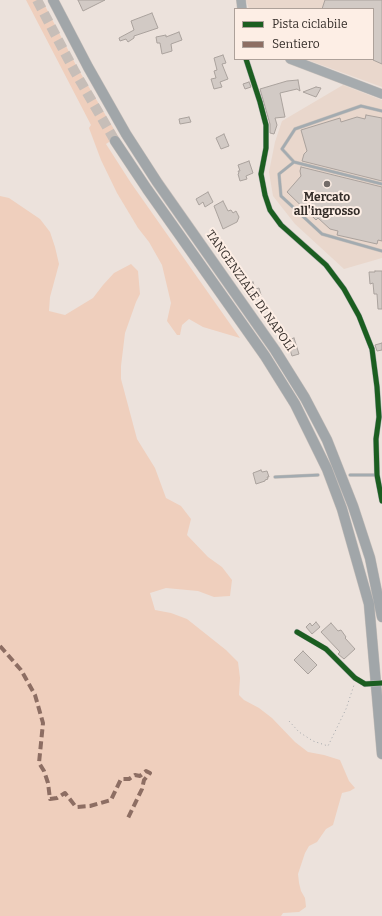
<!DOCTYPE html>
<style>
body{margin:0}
#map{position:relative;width:382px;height:916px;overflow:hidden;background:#ece2dc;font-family:Bitter,serif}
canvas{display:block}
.legend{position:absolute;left:234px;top:8px;width:140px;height:52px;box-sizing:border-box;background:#fdeee5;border:1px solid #ada19a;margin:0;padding:5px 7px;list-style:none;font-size:12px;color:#342d29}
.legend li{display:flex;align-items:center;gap:8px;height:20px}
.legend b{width:20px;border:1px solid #ada19a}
</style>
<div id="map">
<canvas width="382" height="916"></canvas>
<ul class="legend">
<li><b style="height:5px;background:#1b5e20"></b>Pista ciclabile</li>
<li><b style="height:5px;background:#8d6e63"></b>Sentiero</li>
</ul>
</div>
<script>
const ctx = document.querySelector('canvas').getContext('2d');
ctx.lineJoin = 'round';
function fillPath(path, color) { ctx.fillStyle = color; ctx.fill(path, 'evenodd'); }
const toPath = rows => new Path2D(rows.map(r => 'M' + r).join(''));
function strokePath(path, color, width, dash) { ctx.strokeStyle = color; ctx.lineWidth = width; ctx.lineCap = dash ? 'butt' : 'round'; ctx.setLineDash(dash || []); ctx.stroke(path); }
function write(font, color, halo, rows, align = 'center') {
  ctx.font = font + ' Bitter,serif'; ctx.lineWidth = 4; ctx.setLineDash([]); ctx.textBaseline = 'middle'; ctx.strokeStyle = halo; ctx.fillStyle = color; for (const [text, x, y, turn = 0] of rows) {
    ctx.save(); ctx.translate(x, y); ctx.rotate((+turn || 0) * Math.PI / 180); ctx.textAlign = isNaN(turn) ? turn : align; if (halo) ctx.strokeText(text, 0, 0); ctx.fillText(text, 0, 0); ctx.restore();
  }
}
fillPath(toPath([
 [246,0,382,0,382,87,305,59,373,59,373,9,249,9],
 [343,85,382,100,382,258,344,269,295,224,273,196,269,172,275,142,282,121]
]), '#e9d7cc');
fillPath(toPath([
 [26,0,42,0,77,67,118,136,106,144,131,183,240,338,203,327,189,319,182,325,180,335,177,335,167,321,171,303,162,265,149,242,138,228,117,193,101,160,89,128,91,125],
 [0,196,9,198,40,219,50,232,55,247,59,264,50,297,49,311,65,315,93,298,103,285,114,273,131,264,138,271,140,294,136,302,125,333,121,366,121,379,137,439,155,468,166,498,181,506,191,519,187,535,208,557,222,567,232,580,230,596,214,597,198,591,166,588,150,593,155,610,171,613,187,619,226,650,238,662,240,678,239,695,244,700,259,708,272,718,295,742,308,752,324,755,340,760,349,781,355,788,350,791,342,793,333,825,326,829,317,842,309,846,305,853,298,874,299,883,301,891,305,898,306,907,299,912,283,913,281,916,0,916]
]), '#efcfbd');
const building = toPath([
 [78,0,105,0,83,11,78,0],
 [325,0,382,0,382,64,373,60,373,9,322,9,325,0],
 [152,13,158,28,134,36,134,38,128,42,126,39,120,41,119,38,134,30,131,21,152,13],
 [179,32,182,40,171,44,172,51,162,54,160,43,157,43,156,37,166,35,166,37,179,32],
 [223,55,226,63,222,64,228,79,220,82,222,87,214,89,211,79,216,78,214,71,217,70,214,58,223,55],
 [298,80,300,91,297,89,280,93,285,117,275,118,277,125,274,134,270,133,270,124,260,89,287,81,298,80],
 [249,82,251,87,245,89,243,84,249,82],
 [316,87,321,88,316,97,303,92,316,87],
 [366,115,382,118,382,181,302,161,304,154,307,151,301,130,340,118,341,122,357,117,365,119,366,115],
 [189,117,191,122,180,124,179,119,189,117],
 [224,134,229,146,221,149,216,138,224,134],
 [249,161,253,173,246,176,247,179,240,181,238,174,239,173,238,171,240,171,238,165,249,161],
 [301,167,382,187,382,241,378,240,377,244,337,235,338,231,330,229,318,218,316,220,287,192,301,176,300,171,301,167],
 [208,192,213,202,205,207,203,202,199,205,196,199,208,192],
 [223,201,228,211,231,210,233,213,236,211,239,217,237,222,223,229,214,206,223,201],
 [375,271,382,271,382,309,378,309,377,294,374,294,373,283,370,284,369,272,375,272,375,271],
 [253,282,255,289,259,288,261,295,253,297,253,295,250,296,247,284,253,282],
 [294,338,299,354,292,356,287,340,294,338],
 [382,343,382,350,377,351,375,345,382,343],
 [261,470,262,472,267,471,269,477,267,477,268,479,265,480,265,481,256,484,253,473,261,470],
 [316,622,320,627,312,634,306,627,310,623,312,626,316,622],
 [331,623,338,631,341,630,346,637,345,638,355,649,344,659,338,654,340,652,321,632,331,623],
 [303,651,317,665,308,674,294,660,303,651]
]);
fillPath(building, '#d2cac5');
strokePath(building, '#aaa29d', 1);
strokePath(toPath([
 [37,0,75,72,115,141]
]), '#c7beb8', 10, [10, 5]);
const service = toPath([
 [382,111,361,106,295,129,282,149,294,162,382,184],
 [294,162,279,174,281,196,322,234,382,251],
 [350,475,376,475],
 [275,477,318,475]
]);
const minor = toPath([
 [246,59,260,102,266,125,266,148,261,174,265,195,270,210,281,225,326,265,344,289,359,316,372,349,377,387,379,417,376,439,377,475,382,501],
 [297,632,326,649,355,678,365,684]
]);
const primary = toPath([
 [241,0,242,9],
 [290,59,382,94]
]);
const motorway = toPath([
 [53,0,88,67,126,134,157,182,275,350,305,398,327,440,353,506,370,558,382,617],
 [115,141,147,189,265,356,295,404,327,469,342,509,369,604,382,754]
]);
strokePath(service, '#c6bfba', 3.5);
strokePath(minor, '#c6bfba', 6);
strokePath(primary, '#c6bfba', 10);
strokePath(motorway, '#c6bfba', 11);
strokePath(toPath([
 [289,721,299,732,313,741,328,746,346,709,354,685]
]), '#a4a8ac', 1, [1, 3]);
strokePath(service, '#a3abb0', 2.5);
strokePath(minor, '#a3abb0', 5.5);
strokePath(primary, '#a6abae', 9);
strokePath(motorway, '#a1a6a9', 10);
const minorBridge = toPath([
 [365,684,382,683]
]);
strokePath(minorBridge, '#c6bfba', 6, []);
strokePath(minorBridge, '#a3abb0', 5.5);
strokePath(toPath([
 [0,646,21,670,35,695,43,723,39,763,44,771,48,783,50,799,57,798,65,793,76,807,90,806,111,800,121,779,129,779,135,775,140,776,146,771,150,773,144,780,142,789,127,820]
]), '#8d6e63', 4, [8, 4]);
strokePath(toPath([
 [246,59,260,102,266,125,266,148,261,174,265,195,270,210,281,225,326,265,344,289,359,316,372,349,377,387,379,417,376,439,377,475,382,501],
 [297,632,326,649,355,678,365,684,382,683]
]), '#1b5e20', 5);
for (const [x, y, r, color] of [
 [327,184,4,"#746c68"]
]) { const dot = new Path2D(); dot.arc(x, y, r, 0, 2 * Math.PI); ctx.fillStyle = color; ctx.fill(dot); strokePath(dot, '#fdeee5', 1.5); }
write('bold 12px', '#342d29', '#fdeee5', [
 ["Mercato",327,198],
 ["all'ingrosso",327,212]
]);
write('12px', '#342d29', '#fdeee5', [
 ["TANGENZIALE DI NAPOLI",250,291,55]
]);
</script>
